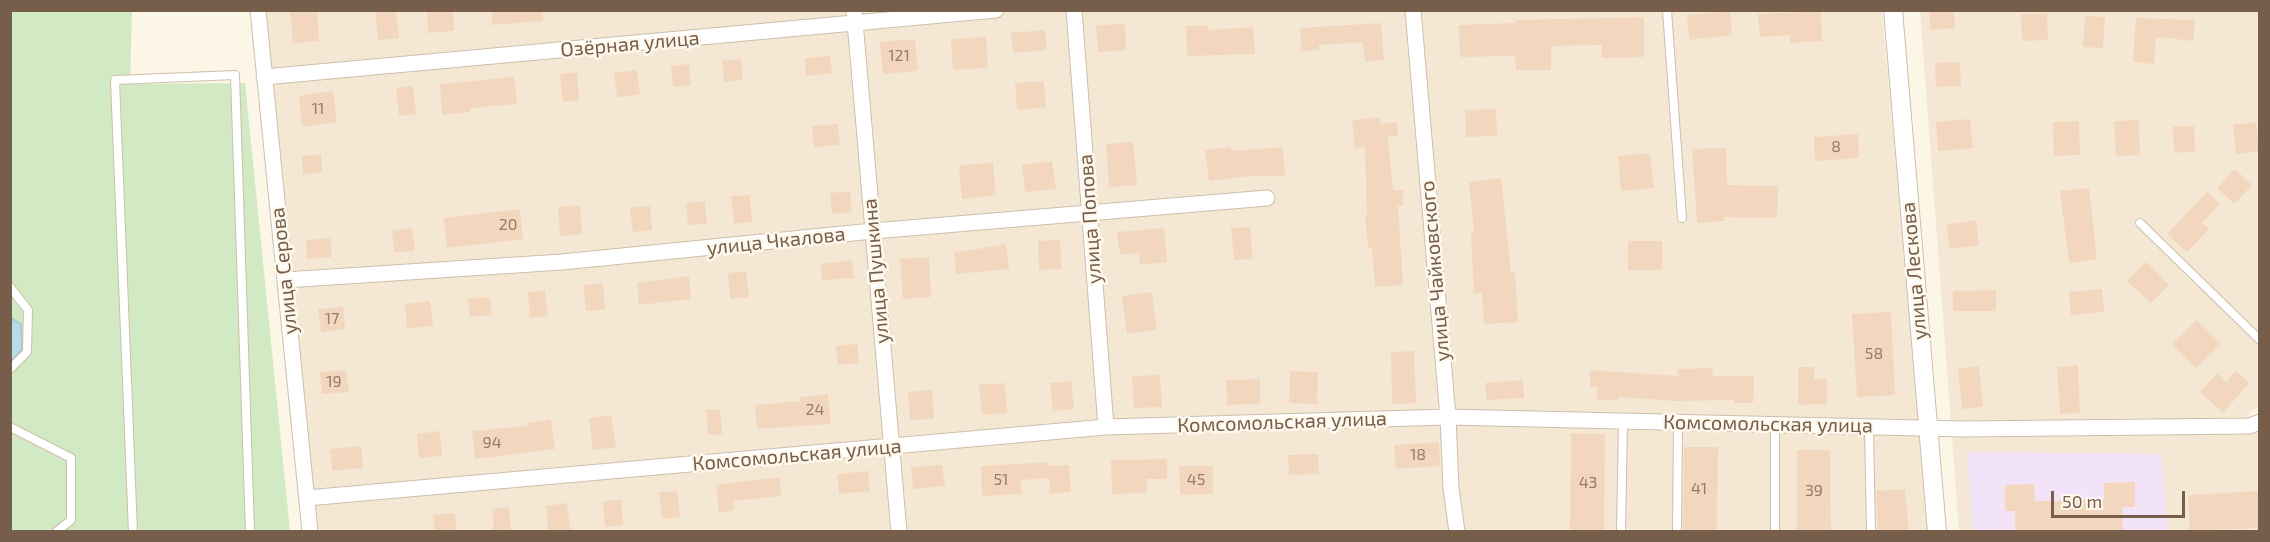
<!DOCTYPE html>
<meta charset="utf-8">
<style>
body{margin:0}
#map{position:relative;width:2270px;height:542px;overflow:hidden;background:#fcf6e6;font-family:"Exo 2",sans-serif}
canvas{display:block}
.frame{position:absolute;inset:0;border:12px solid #765e4b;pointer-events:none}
.scale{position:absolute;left:2051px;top:491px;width:134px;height:27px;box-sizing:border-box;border:3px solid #765e4b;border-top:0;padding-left:8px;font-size:18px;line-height:21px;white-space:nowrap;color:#765e4b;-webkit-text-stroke:4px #fff9ed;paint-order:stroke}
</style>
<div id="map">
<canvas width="2270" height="542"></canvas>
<div class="frame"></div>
<div class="scale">50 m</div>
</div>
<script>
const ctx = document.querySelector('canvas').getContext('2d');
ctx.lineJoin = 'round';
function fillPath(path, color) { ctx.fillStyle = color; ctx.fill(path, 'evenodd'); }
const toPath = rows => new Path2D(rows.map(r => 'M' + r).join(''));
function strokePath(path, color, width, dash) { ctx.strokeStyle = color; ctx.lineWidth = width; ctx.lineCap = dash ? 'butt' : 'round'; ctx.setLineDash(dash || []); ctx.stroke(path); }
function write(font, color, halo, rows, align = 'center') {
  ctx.font = font + ' "Exo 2",sans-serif'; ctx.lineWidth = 5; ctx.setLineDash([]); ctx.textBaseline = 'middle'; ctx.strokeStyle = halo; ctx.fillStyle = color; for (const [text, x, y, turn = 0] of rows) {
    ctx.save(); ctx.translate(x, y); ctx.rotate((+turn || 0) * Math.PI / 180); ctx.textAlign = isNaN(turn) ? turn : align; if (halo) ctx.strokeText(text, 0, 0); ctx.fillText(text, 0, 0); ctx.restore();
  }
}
fillPath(toPath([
 [251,11,1882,11,1929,531,316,531],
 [1920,11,2259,11,2260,404,2248,415,2259,430,2259,531,1959,531]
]), '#f4e8d5');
fillPath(toPath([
 [1967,452,2161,454,2168,531,1973,531]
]), '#f3e3f9');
fillPath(toPath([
 [10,11,132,11,130,84,245,83,290,531,11,531]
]), '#d1eac4');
const water = toPath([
 [11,318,21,324,22,349,11,361,11,318]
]);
fillPath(water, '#badce6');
strokePath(water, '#a1cbd8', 1.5);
fillPath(toPath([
 [290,10,317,10,319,41,293,43],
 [375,10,396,10,399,38,378,40],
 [427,10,453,10,454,31,428,33],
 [491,10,543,10,543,21,492,25],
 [1929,10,1954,10,1955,28,1930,30],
 [1730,11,1732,35,1689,40,1687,15],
 [1821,11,1822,41,1790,43,1790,35,1760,37,1758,14],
 [2047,13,2048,40,2022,41,2021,14],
 [2085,16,2105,17,2103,48,2083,47],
 [1644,17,1644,57,1602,58,1602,45,1551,46,1551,70,1516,70,1515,56,1460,57,1459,25,1515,23,1515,20],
 [2136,18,2195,20,2193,41,2156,37,2154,64,2133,62],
 [1381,23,1384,60,1365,62,1363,42,1319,45,1319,50,1301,51,1300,28],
 [1125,24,1126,50,1098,52,1096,25],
 [1207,25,1208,30,1253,27,1255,54,1187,56,1186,26],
 [1045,30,1047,50,1013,53,1011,33],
 [986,37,988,68,953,70,951,39],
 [915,39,918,71,883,74,880,42],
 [830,56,832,73,806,76,805,58],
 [741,59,743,80,724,82,722,61],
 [1960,62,1961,86,1936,87,1935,63],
 [689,64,691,85,673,87,671,66],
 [637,70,640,95,617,97,614,73],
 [577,72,579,100,563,102,560,74],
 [514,77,517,104,470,108,470,112,442,115,440,84],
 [1044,81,1046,107,1017,110,1015,83],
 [413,86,416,114,399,116,396,88],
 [333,91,337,122,302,127,299,96],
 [1496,109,1497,136,1466,137,1465,110],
 [1380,117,1381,124,1397,122,1398,136,1388,137,1393,190,1403,190,1403,206,1398,206,1403,285,1375,287,1372,248,1368,248,1365,216,1367,216,1365,147,1355,148,1352,120],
 [1970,119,1973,148,1938,151,1936,122],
 [2139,120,2140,155,2116,156,2114,121],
 [2079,121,2080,155,2054,156,2053,122],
 [2256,122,2259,151,2236,154,2233,125],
 [838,124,840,145,814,147,812,126],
 [2173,126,2194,126,2195,151,2174,153],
 [1858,134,1859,158,1815,161,1814,137],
 [1133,142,1137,185,1109,187,1106,144],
 [1231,147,1231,151,1283,147,1285,176,1250,176,1209,181,1205,150],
 [1726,148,1727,185,1778,186,1777,218,1723,217,1724,221,1697,223,1692,149],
 [1650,153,1654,188,1621,191,1618,156],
 [321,154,322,173,303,174,302,156],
 [1052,161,1056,189,1025,192,1022,165],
 [993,162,996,195,962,199,959,166],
 [2235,169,2252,185,2234,204,2217,188],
 [1501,178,1511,272,1515,272,1518,322,1484,324,1482,293,1474,294,1471,232,1474,232,1469,182],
 [2089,188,2097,259,2069,263,2060,191],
 [850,191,852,212,832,214,830,193],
 [2207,192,2220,204,2202,223,2209,229,2187,252,2167,234],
 [750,195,752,222,734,224,731,196],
 [705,201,707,224,688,225,686,203],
 [580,205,582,234,560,236,558,207],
 [650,206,652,230,633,232,630,207],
 [520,209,523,239,447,248,444,218],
 [1976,220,1979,245,1950,249,1946,225],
 [1250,227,1253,259,1234,260,1231,228],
 [412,228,415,251,394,252,392,230],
 [1164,228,1167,262,1140,265,1139,253,1120,255,1117,232],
 [330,238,332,257,307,259,306,240],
 [1060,240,1062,269,1039,270,1038,241],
 [1628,241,1662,241,1662,270,1628,270],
 [1006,244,1009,269,956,274,954,253],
 [929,257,931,297,903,299,900,259],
 [852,260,854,278,822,280,821,264],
 [2146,262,2169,285,2151,303,2127,281],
 [746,271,749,297,730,299,728,273],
 [689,276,691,299,639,305,637,283],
 [603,283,605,309,586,311,583,285],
 [2102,289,2104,312,2071,315,2069,292],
 [545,290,548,316,530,318,528,292],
 [1996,290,1996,311,1953,311,1953,291],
 [1152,292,1157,330,1127,334,1122,296],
 [490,297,492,315,470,317,468,299],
 [430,301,433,326,407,328,405,304],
 [343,307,345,329,321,332,318,309],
 [1891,312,1895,395,1857,397,1852,314],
 [2197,320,2221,344,2196,368,2172,344],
 [857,344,859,363,838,365,836,346],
 [1414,351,1416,403,1392,404,1391,352],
 [2078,365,2080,413,2060,414,2057,367],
 [1979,366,1983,407,1962,409,1958,369],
 [1798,367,1814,367,1814,379,1827,378,1827,404,1798,405],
 [1712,368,1713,376,1754,376,1753,403,1734,403,1734,400,1676,401,1619,397,1619,400,1597,400,1597,387,1590,387,1590,370,1678,376,1677,369],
 [346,370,349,392,322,394,320,372],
 [1290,371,1318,372,1317,404,1289,403],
 [2236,371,2249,383,2223,413,2200,392,2217,373,2226,382],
 [1160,375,1162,407,1134,408,1132,376],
 [1260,379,1260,404,1227,405,1226,380],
 [1523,380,1524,398,1487,400,1485,383],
 [1071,381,1074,409,1053,411,1050,383],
 [1005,383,1007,413,982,415,979,385],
 [932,390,934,419,910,420,908,392],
 [828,394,831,424,757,429,755,405,800,401,800,397],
 [720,409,722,434,708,435,706,410],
 [611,415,616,447,593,450,589,418],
 [551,420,555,449,475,459,472,431,528,426,527,423],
 [440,431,442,456,419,458,417,434],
 [1571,433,1605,434,1604,531,1570,531],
 [1439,442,1440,466,1396,469,1394,445],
 [361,446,363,468,332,471,330,449],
 [1684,447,1718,447,1717,531,1683,531],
 [1797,450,1830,450,1831,531,1797,531],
 [1318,454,1319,474,1289,475,1288,455],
 [1167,459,1167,479,1147,479,1147,493,1112,494,1111,460],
 [1048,462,1049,466,1069,465,1071,492,1050,494,1049,478,1021,480,1022,494,982,496,981,466],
 [942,465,945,486,913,489,911,467],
 [1179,466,1213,466,1213,494,1180,495],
 [868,471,870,491,839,494,837,474],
 [780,477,781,496,733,501,734,511,719,512,716,485],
 [2135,482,2135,507,2122,507,2123,531,2015,531,2015,511,2005,511,2005,485,2034,484,2035,501,2104,500,2104,483],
 [1905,489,1909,531,1878,531,1876,491],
 [677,491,680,517,662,519,659,492],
 [2259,491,2259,528,2190,531,2188,495],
 [621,500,623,525,605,527,603,501],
 [567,503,570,530,548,531,546,506],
 [509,507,511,531,494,531,492,509],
 [455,513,457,531,435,531,433,515]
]), '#f2d7be');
const service = toPath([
 [1667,10,1682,218],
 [2140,223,2260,340],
 [10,287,28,310,27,352,10,369],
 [1775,425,1775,532],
 [10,427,71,458,71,520,56,532],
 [1869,427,1871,532],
 [133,532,115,80,235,75,250,532],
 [1621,532,1623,421],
 [1677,532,1678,422]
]);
const minor = toPath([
 [258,10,310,532],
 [854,10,899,532],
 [1074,10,1106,427],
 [1413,10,1448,417,1451,488,1457,532],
 [264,77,996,10],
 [285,280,562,262,873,231,1267,198],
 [307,498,1106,427,1448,417,1963,429,2249,426,2260,422]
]);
const tertiary = toPath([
 [1893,10,1937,532]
]);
strokePath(service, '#cebeac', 10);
strokePath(minor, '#cebeac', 17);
strokePath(tertiary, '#cebeac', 20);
strokePath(service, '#fff', 8);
strokePath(minor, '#fff', 15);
strokePath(tertiary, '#fff', 18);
write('16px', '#957c68', null, [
 ["121",899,56],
 ["11",318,109],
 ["8",1836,147],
 ["20",508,225],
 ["17",332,319],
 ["58",1874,354],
 ["19",334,382],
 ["24",815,410],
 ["94",492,443],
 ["18",1418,455],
 ["51",1001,480],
 ["45",1196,480],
 ["43",1588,483],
 ["41",1699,489],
 ["39",1814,491]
]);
write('20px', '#765e4b', '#fff9ed', [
 ["Озёрная улица",630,44,-5],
 ["улица Попова",1090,219,-94],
 ["улица Чкалова",776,241,-6],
 ["улица Серова",284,271,-96],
 ["улица Пушкина",876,271,-95],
 ["улица Чайковского",1435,271,-95],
 ["улица Лескова",1914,271,-95],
 ["Комсомольская улица",1282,422,-2],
 ["Комсомольская улица",1768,424,1],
 ["Комсомольская улица",797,455,-5]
]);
</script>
